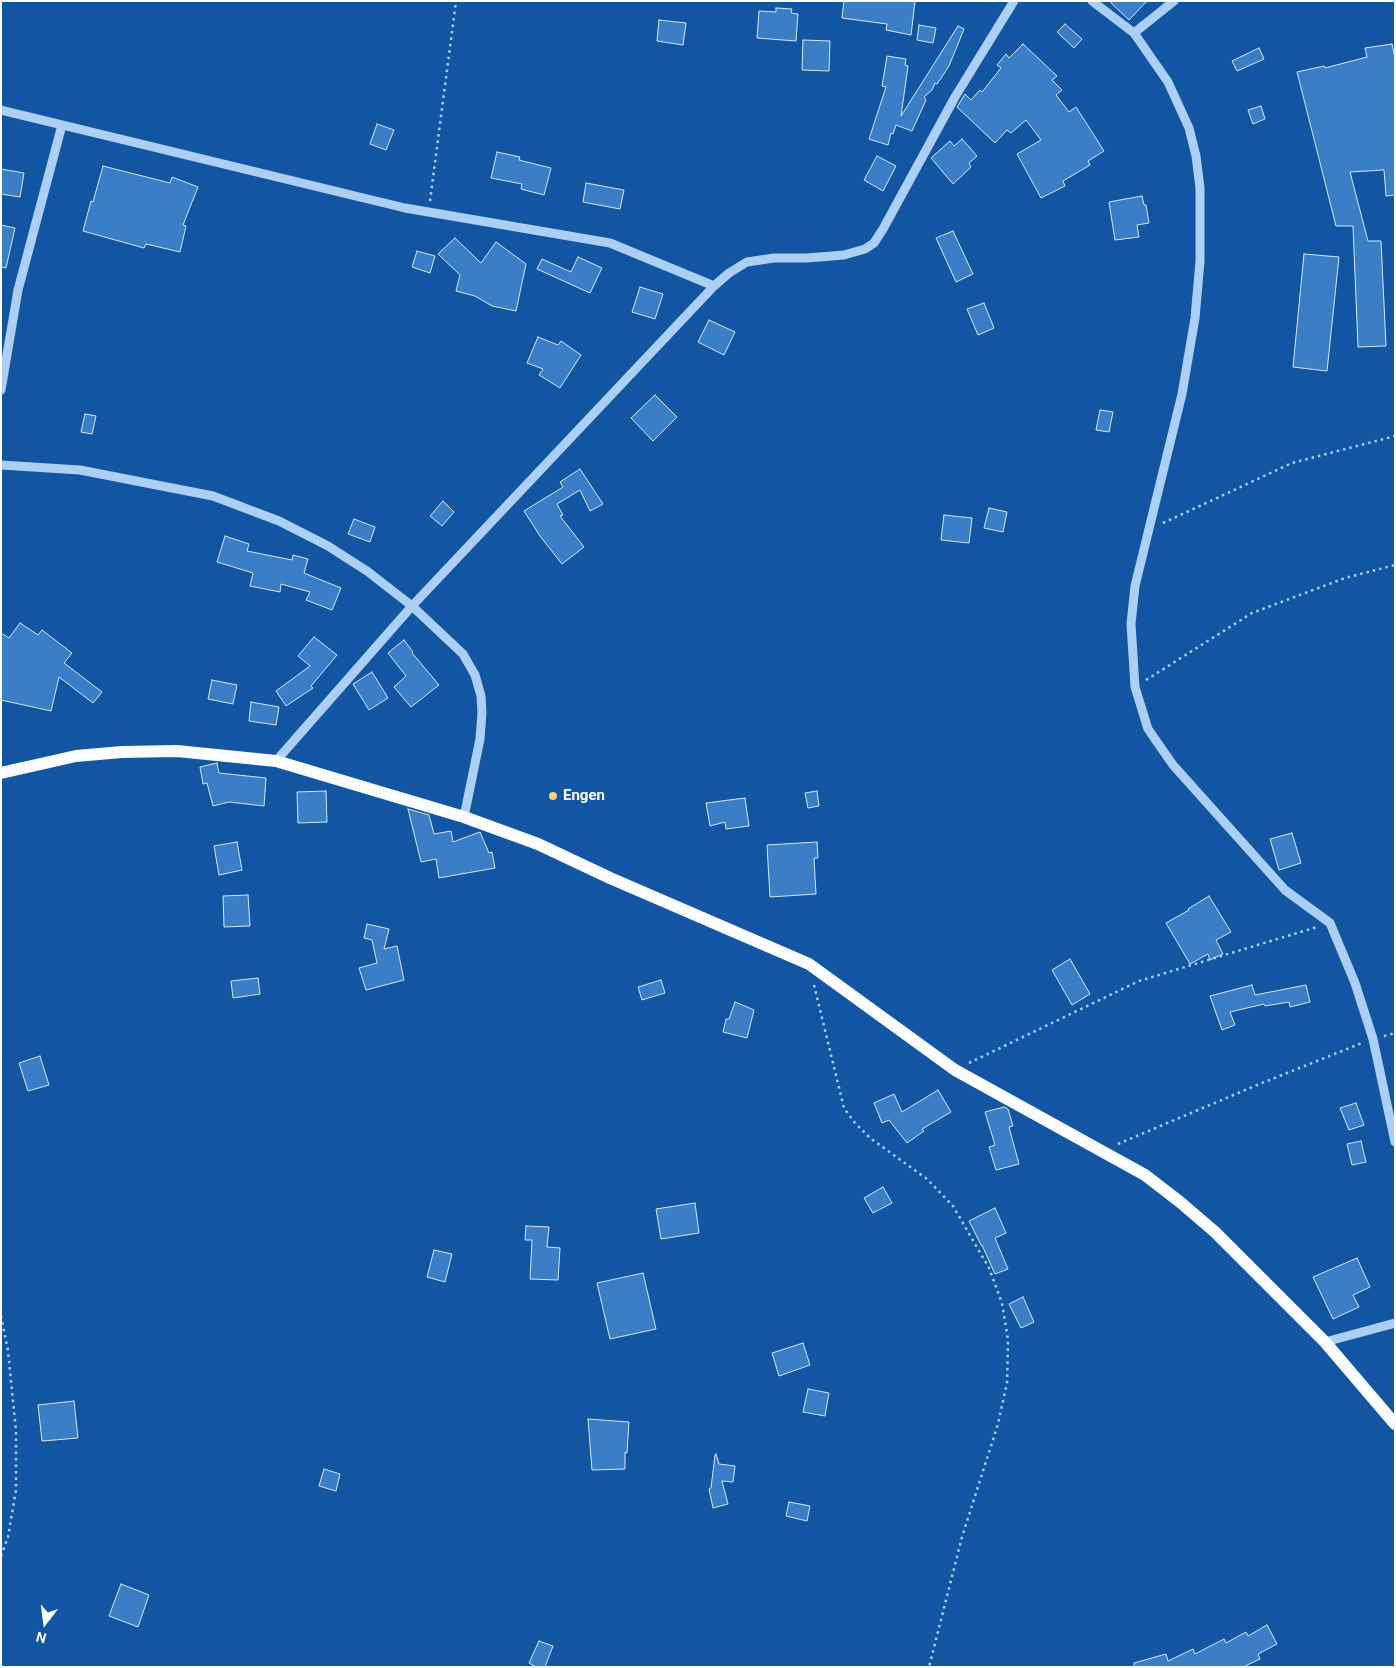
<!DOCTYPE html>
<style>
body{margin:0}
#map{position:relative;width:1396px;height:1668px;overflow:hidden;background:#1255a2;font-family:Roboto,sans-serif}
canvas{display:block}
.frame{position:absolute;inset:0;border:2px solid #fff;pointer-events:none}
.north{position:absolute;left:20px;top:1598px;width:50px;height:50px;-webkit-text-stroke:4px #1255a2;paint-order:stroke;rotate:195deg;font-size:14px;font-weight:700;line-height:20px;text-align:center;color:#fff}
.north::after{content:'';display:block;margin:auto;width:18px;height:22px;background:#fff;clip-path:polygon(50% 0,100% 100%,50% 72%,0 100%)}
</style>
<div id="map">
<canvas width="1396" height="1668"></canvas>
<div class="frame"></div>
<div class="north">N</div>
</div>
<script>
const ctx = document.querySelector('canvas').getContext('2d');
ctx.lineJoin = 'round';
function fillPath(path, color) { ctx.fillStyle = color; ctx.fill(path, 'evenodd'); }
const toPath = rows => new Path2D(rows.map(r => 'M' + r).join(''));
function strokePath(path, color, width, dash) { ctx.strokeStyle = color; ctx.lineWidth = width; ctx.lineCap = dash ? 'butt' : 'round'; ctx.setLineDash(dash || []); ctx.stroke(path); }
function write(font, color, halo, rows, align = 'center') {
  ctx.font = font + ' Roboto,sans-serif'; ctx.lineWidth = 4.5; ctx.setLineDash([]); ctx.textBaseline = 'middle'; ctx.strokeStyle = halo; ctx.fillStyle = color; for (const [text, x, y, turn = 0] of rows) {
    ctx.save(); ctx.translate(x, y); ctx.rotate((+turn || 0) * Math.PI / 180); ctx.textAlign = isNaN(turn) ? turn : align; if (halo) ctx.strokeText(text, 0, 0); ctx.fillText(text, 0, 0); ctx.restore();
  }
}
const building = toPath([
 [844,1,915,1,911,35,886,30,887,24,842,18,844,1],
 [1109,1,1147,1,1129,20,1109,1],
 [776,8,792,9,791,13,798,14,796,41,757,38,759,11,776,12,776,8],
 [659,20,686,23,683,45,657,41,659,20],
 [1065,24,1082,39,1074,48,1057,32,1065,24],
 [919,25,936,28,933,43,917,40,919,25],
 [958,26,964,29,949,66,937,84,935,83,932,90,924,97,926,100,912,131,896,125,893,134,891,133,888,145,869,139,886,87,882,86,887,56,906,59,905,65,908,66,901,116,958,26],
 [803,40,830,41,829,71,802,70,803,40],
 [1023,44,1057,76,1052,80,1062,90,1056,95,1069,112,1076,107,1104,151,1088,161,1090,165,1063,181,1065,186,1041,198,1017,154,1041,140,1026,120,1011,133,1007,130,995,143,957,107,965,94,971,100,980,90,982,92,1001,68,997,65,1006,54,1009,58,1023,44],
 [1392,44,1395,58,1395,195,1386,196,1384,170,1350,172,1368,241,1381,241,1386,346,1358,347,1353,226,1336,226,1297,72,1324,66,1325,68,1367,57,1365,48,1392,44],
 [1259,48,1264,59,1237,71,1232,61,1259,48],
 [1261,106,1265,119,1253,124,1248,110,1261,106],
 [377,124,394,130,386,150,370,144,377,124],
 [962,139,977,156,969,163,971,167,953,184,931,158,950,141,954,146,962,139],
 [497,152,520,157,519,160,551,168,544,195,521,189,522,184,491,178,497,152],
 [877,156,896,166,883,191,864,180,877,156],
 [103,166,170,183,172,177,198,187,183,225,186,226,180,252,146,244,144,248,83,231,91,201,93,202,103,166],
 [1,169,24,173,20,197,1,194,1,169],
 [586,183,624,190,620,209,583,202,586,183],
 [1142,196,1144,205,1146,205,1149,223,1137,225,1139,237,1115,240,1109,202,1142,196],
 [1,225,15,228,6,268,1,267,1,225],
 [953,231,973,274,956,282,936,238,953,231],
 [455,238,481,263,496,242,526,264,516,311,492,306,475,296,456,291,460,275,438,254,455,238],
 [417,251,435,256,430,273,412,267,417,251],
 [1304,254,1339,257,1327,371,1293,367,1304,254],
 [578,257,602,268,590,293,537,269,542,259,571,272,578,257],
 [640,287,663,294,655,319,632,312,640,287],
 [984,303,994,328,978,335,967,309,984,303],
 [709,320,735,332,724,355,698,342,709,320],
 [538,337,558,345,561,341,581,355,560,388,539,375,543,369,527,363,538,337],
 [655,395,677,417,653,441,631,418,655,395],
 [1100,410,1113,412,1109,432,1096,430,1100,410],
 [85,414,96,416,92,434,81,432,85,414],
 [580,469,603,504,590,511,580,490,557,504,563,515,560,516,584,547,562,564,540,536,524,511,563,487,560,482,580,469],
 [443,501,454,512,442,526,430,516,443,501],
 [989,508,1007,512,1003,532,984,528,989,508],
 [944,515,972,518,969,543,941,540,944,515],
 [354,519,375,527,370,542,348,534,354,519],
 [225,536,249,544,247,551,292,560,293,555,308,559,304,573,341,588,332,610,306,600,310,592,281,584,280,592,250,586,253,573,217,562,225,536],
 [20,623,38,635,42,630,72,653,64,663,102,692,93,703,59,677,51,711,1,700,1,633,9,638,20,623],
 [314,637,337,655,311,686,313,688,286,706,276,691,310,666,298,656,314,637],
 [404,640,413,652,412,653,439,685,411,707,394,687,406,676,388,653,404,640],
 [372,672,388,698,369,710,353,684,372,672],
 [212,680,237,685,233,704,208,699,212,680],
 [251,702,279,707,276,725,249,721,251,702],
 [217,763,219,773,266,778,264,806,229,802,213,806,207,783,203,784,200,767,217,763],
 [326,791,327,822,298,823,297,792,326,791],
 [817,791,819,806,808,808,805,793,817,791],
 [745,798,749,826,726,829,725,822,710,826,706,803,745,798],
 [408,809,429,815,434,834,451,831,453,842,480,832,489,853,492,852,495,868,439,878,436,859,421,862,408,809],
 [1292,833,1301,863,1279,870,1270,839,1292,833],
 [237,842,242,870,219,875,214,846,237,842],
 [817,842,818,858,814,858,816,894,770,897,767,845,817,842],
 [248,895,250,926,224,927,223,896,248,895],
 [1209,896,1231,932,1216,940,1223,954,1210,960,1208,954,1190,964,1166,923,1189,910,1188,909,1209,896],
 [367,924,389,929,384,949,397,946,404,980,366,990,359,968,377,963,372,940,364,938,367,924],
 [1070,959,1090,994,1072,1005,1052,970,1070,959],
 [258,978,260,994,233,998,231,981,258,978],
 [661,980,665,993,642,1000,638,987,661,980],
 [1252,985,1255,995,1306,985,1310,1002,1290,1007,1289,1002,1265,1006,1264,1004,1230,1012,1235,1025,1222,1030,1210,996,1252,985],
 [735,1002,754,1010,747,1038,723,1032,726,1019,729,1019,735,1002],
 [40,1056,49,1085,28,1091,19,1063,40,1056],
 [938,1090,951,1112,922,1129,924,1131,907,1143,889,1120,882,1123,874,1103,894,1094,902,1112,938,1090],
 [1356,1103,1364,1125,1349,1130,1340,1108,1356,1103],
 [1004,1107,1008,1109,1013,1126,1009,1127,1019,1164,996,1170,989,1147,995,1145,985,1112,1004,1107],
 [1361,1141,1366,1162,1352,1165,1347,1144,1361,1141],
 [883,1187,892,1203,873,1213,864,1198,883,1187],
 [695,1203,699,1233,661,1239,656,1209,695,1203],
 [995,1208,1006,1233,995,1238,1008,1269,995,1274,982,1245,981,1245,969,1221,995,1208],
 [526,1226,549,1227,547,1247,560,1248,558,1280,530,1279,532,1240,525,1240,526,1226],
 [434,1250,452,1254,445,1282,427,1277,434,1250],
 [1357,1258,1370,1287,1353,1295,1359,1307,1333,1319,1313,1277,1357,1258],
 [643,1273,656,1329,610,1339,597,1283,643,1273],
 [1023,1297,1034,1322,1021,1328,1009,1304,1023,1297],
 [803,1343,810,1365,779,1376,772,1353,803,1343],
 [808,1389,829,1393,825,1416,803,1412,808,1389],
 [74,1401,78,1438,42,1441,38,1405,74,1401],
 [588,1419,629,1422,627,1453,625,1452,625,1469,592,1470,588,1419],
 [716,1454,719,1464,735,1466,733,1482,722,1481,728,1504,713,1508,709,1489,711,1488,715,1455,716,1454],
 [324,1469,340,1474,336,1491,319,1486,324,1469],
 [789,1502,810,1506,807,1521,786,1516,789,1502],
 [121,1584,149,1595,138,1627,109,1616,121,1584],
 [1267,1625,1277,1644,1258,1654,1260,1659,1243,1667,1134,1667,1134,1663,1166,1654,1168,1661,1193,1649,1195,1654,1224,1639,1226,1643,1246,1632,1248,1636,1267,1625],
 [539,1641,553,1646,545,1667,536,1667,529,1663,539,1641]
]);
fillPath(building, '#3b7ec8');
strokePath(building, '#d5e8fe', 1);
strokePath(toPath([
 [430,201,456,1],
 [1163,523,1292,463,1395,436],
 [1146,680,1252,613,1345,578,1395,565],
 [814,985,844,1108,855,1123,870,1138,927,1179,953,1206,989,1268,1002,1303,1008,1340,1007,1383,998,1424,962,1537,929,1667],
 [1384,1036,1395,1033],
 [969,1063,1139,981,1317,927],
 [1118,1144,1257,1085,1362,1043],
 [1,1316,8,1351,16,1431,16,1490,8,1537,1,1556]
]), '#abcff5', 2.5, [2.5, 4]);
strokePath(toPath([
 [1092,1,1134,33,1168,82,1189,128,1196,156,1200,188,1200,261,1195,318,1182,394,1135,586,1131,624,1135,687,1148,729,1173,765,1285,890,1330,923,1355,983,1373,1039,1395,1142],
 [1134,33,1174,1],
 [1,110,405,208,610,243,714,286],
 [1,390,18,290,62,125],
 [1,465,80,470,213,496,279,521,328,546,367,571,412,606,463,654,475,675,481,696,482,713,480,739,464,817],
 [276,761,412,606,714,286,729,273,747,262,774,258,807,258,844,255,865,249,874,243,883,229,955,97,1014,1],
 [1325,1342,1395,1323]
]), '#abcff5', 9);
strokePath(toPath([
 [1,773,76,756,122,752,177,751,276,761,464,817,538,844,610,878,809,964,955,1070,1145,1175,1180,1202,1215,1232,1325,1342,1395,1424]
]), '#fafcff', 12);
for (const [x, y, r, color] of [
 [553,796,5,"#ffd270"]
]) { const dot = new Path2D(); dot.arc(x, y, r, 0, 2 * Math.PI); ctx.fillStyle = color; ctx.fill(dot); strokePath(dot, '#1255a2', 2); }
write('bold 15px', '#fff', '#1255a2', [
 ["Engen",563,796]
], 'left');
</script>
